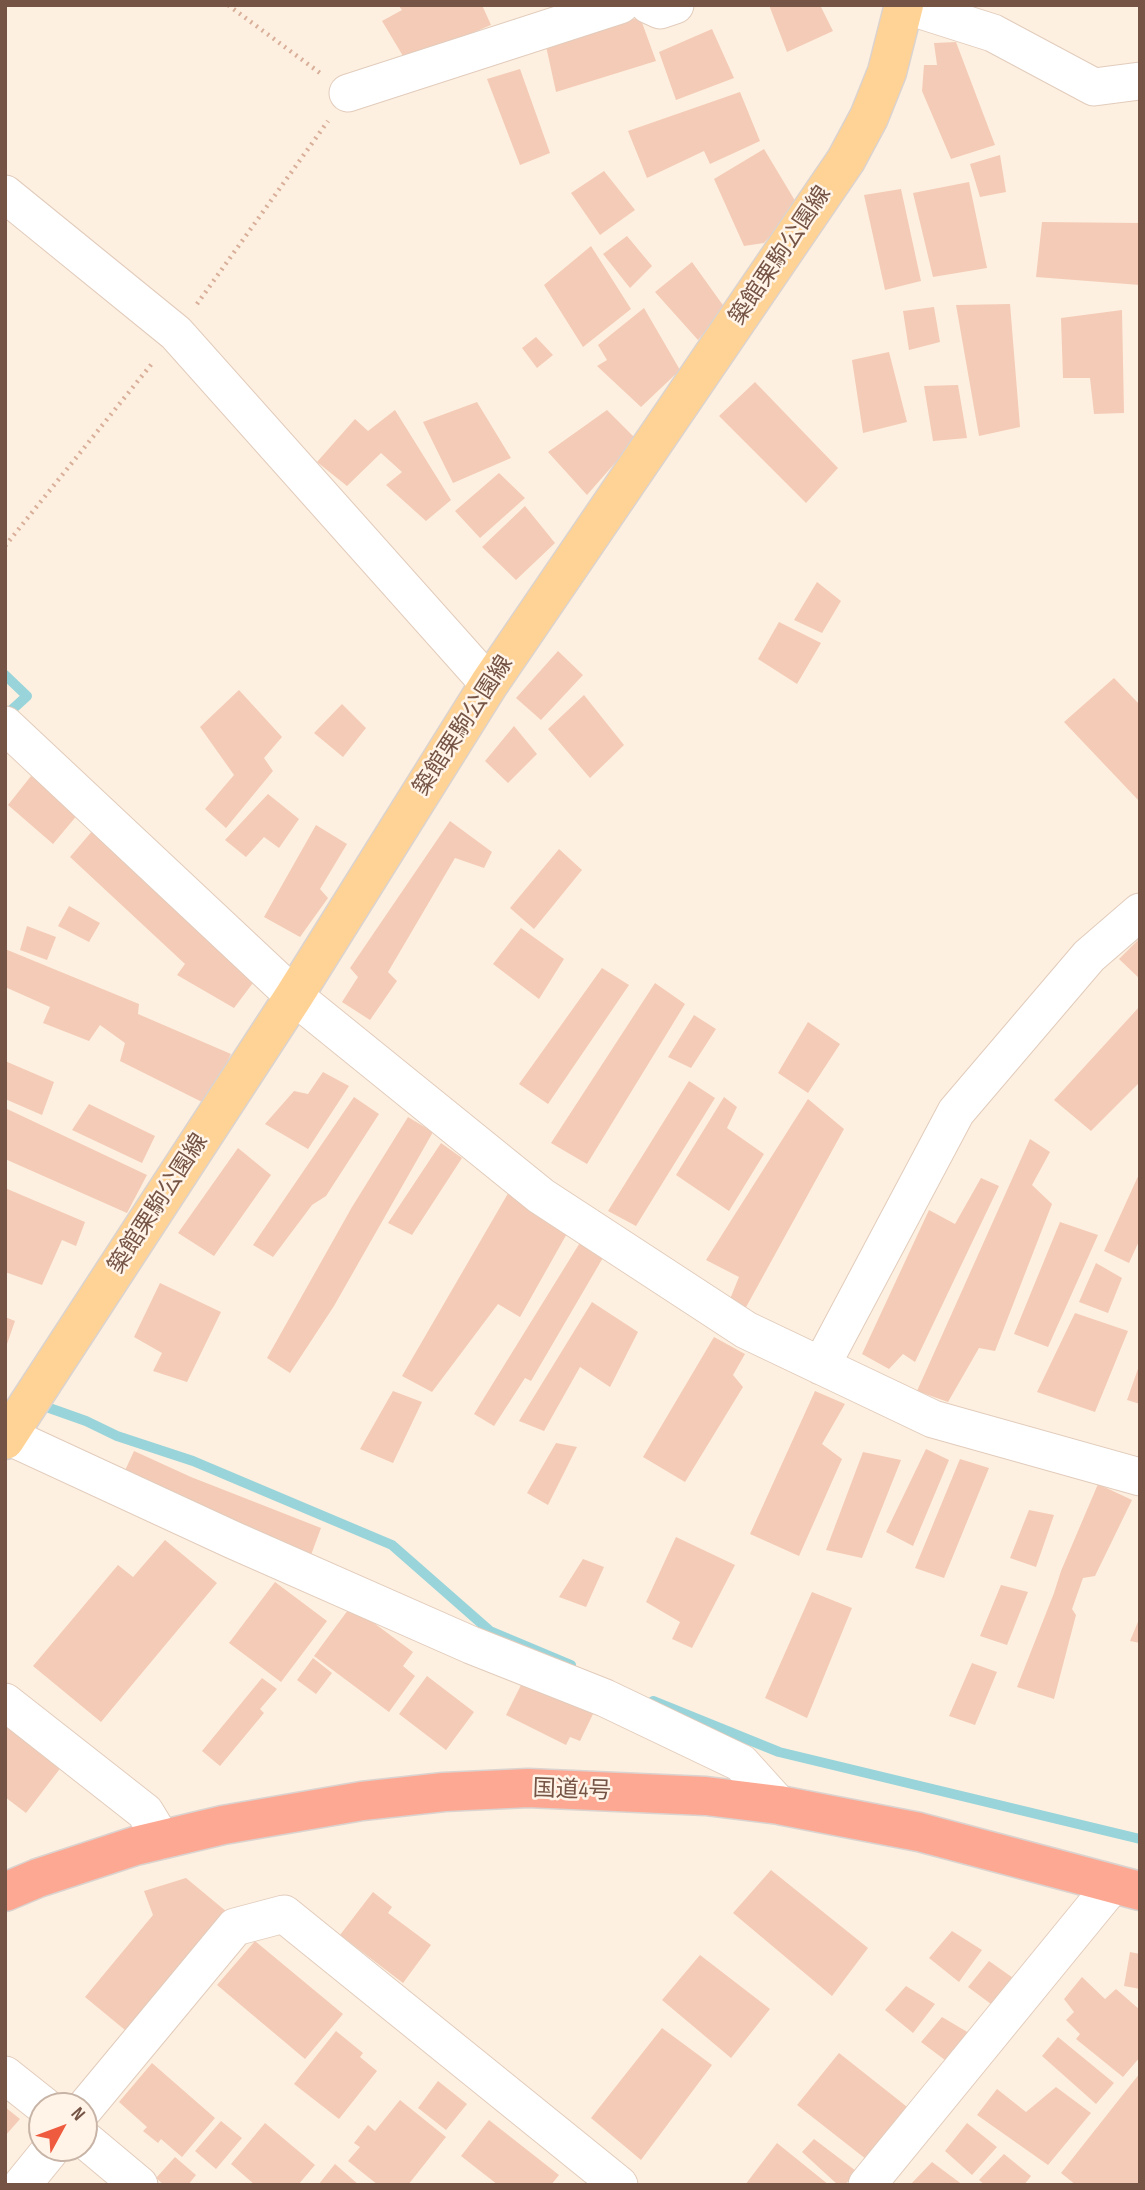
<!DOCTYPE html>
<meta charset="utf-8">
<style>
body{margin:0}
#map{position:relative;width:1145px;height:2190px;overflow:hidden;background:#fdf0e0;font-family:"Sofia Sans Condensed",sans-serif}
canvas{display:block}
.frame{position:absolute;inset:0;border:7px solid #755446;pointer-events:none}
.north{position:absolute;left:28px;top:2092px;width:70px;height:70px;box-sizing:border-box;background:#fff4e7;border:2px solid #c8b4a7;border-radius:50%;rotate:49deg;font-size:19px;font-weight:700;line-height:28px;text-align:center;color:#755446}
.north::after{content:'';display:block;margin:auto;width:24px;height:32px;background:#ef5b3e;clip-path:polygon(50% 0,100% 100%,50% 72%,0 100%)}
</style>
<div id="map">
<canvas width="1145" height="2190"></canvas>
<div class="frame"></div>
<div class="north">N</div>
</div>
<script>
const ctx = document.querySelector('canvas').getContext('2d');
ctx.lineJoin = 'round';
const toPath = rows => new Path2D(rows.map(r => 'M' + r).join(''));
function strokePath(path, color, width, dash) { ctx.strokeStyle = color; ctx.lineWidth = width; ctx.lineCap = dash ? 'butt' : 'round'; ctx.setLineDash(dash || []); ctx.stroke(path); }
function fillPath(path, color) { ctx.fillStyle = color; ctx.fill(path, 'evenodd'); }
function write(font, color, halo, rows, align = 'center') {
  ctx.font = font + ' "Sofia Sans Condensed","Noto Sans JP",sans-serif'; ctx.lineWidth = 5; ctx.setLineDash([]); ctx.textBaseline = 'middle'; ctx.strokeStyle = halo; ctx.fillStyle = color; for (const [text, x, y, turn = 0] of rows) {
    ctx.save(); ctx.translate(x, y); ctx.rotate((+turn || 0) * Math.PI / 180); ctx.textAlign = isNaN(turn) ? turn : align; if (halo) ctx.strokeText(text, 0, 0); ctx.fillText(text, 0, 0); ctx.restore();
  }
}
strokePath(toPath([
 [5,675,27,696,5,716],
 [38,1404,86,1421,117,1436,193,1461,392,1545,490,1631,571,1665],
 [653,1701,779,1752,1140,1839]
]), '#99d4da', 10);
fillPath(toPath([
 [398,5,482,5,491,25,406,61,382,21,402,10],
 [769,5,820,5,833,31,787,52],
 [640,17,656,61,556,92,546,46],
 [712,29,734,78,676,100,659,52],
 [956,42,995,145,951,159,922,91,924,65,937,65,934,43],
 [520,69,550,153,520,165,487,79],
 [740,92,760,141,710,164,704,151,647,178,628,131],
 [764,149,797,204,764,243,744,246,714,179],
 [1000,155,1006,192,980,197,970,164],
 [604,171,635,210,600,235,571,193],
 [969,182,987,268,933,277,913,193],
 [901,189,921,281,885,290,864,195],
 [1042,222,1140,223,1140,285,1036,277],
 [627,236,652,266,630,288,603,254],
 [591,246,631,309,583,347,544,285],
 [692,262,725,308,698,340,655,292],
 [1010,304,1020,427,979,436,956,305],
 [934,307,940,342,909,350,903,311],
 [644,308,680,370,641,407,597,366,607,360,598,345],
 [1122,310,1124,413,1094,414,1090,378,1063,378,1061,318],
 [536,337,553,355,537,368,522,348],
 [889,352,907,422,863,433,852,360],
 [755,382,838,468,806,503,719,416],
 [958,385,967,438,933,441,924,386],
 [477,402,511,458,453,483,423,422],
 [395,410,451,500,426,521,386,485,402,472,381,453,347,486,317,462,355,419,368,431],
 [607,410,636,439,587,495,548,452],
 [499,473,525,498,480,538,455,511],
 [525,506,555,543,516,580,482,547],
 [817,582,841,601,822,633,794,620],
 [779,622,821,643,797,684,758,659],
 [558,651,583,675,541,720,516,698],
 [1114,678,1140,705,1140,802,1064,722],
 [239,690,282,737,264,758,273,771,226,828,205,809,234,775,200,727],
 [584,695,624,745,590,778,548,729],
 [342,704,366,728,343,757,314,733],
 [514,726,537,754,508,783,485,761],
 [31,776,79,813,53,844,8,805],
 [268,794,299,819,279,848,264,837,246,857,225,840],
 [450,821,492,852,484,868,455,858,388,972,397,981,370,1020,342,1002,358,977,350,968],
 [316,825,347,844,320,889,328,898,300,937,264,917],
 [93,830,259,975,234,1008,177,975,185,964,70,857],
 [559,849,582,870,534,929,510,908],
 [69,906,100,923,89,942,58,926],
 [27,926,56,937,47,960,20,950],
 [521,928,564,959,539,999,493,964],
 [1140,938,1140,979,1119,959],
 [5,949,139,1004,138,1014,231,1054,206,1104,120,1061,125,1043,100,1025,89,1041,43,1023,50,1007,5,987],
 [602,968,629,985,548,1104,519,1084],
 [655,983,685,1004,587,1164,551,1143],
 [1140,1006,1140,1082,1091,1131,1054,1100],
 [694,1015,716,1029,691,1068,668,1057],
 [808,1022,840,1044,808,1093,778,1073],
 [5,1061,54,1082,42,1115,5,1099],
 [323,1072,349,1086,308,1149,265,1124,294,1091,308,1094],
 [689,1081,715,1098,636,1226,608,1211],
 [354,1097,379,1114,326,1196,312,1205,273,1257,253,1245],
 [724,1097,737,1107,727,1128,764,1154,729,1211,676,1175],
 [808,1099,844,1129,745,1309,730,1299,739,1277,706,1260],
 [89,1104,155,1136,142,1163,72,1130],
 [5,1108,147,1175,127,1213,5,1159],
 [408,1117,433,1132,334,1306,290,1373,267,1358,352,1207],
 [1030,1139,1050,1152,1032,1185,1052,1204,995,1351,979,1348,948,1402,917,1391],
 [441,1143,462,1158,412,1235,388,1223],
 [238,1148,271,1175,214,1256,178,1233],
 [1140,1172,1140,1239,1129,1263,1104,1251],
 [981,1178,999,1186,915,1362,903,1354,889,1369,862,1354,929,1210,955,1224],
 [5,1188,85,1222,76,1246,62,1240,42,1285,5,1272],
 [510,1190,569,1230,520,1317,498,1304,432,1392,402,1376],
 [1060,1222,1098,1235,1048,1347,1014,1334],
 [581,1241,604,1256,531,1381,525,1378,494,1426,474,1414],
 [1096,1263,1122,1278,1108,1313,1079,1302],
 [160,1283,221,1312,187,1382,153,1371,162,1353,134,1337],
 [592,1302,638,1332,610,1387,580,1367,544,1431,519,1421],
 [1075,1313,1128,1331,1095,1412,1037,1392],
 [5,1317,15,1321,6,1347,5,1347],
 [714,1337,745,1354,733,1375,743,1387,685,1482,643,1457],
 [1139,1366,1140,1366,1140,1404,1127,1400],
 [393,1391,422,1402,393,1463,360,1449],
 [815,1391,845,1404,822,1444,842,1459,799,1556,750,1534],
 [556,1443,577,1447,548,1505,527,1493],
 [926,1449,949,1460,913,1546,886,1532],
 [134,1451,191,1477,321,1528,311,1555,122,1477],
 [863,1452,901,1460,862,1558,826,1550],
 [960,1459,989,1468,944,1578,915,1568],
 [1098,1484,1132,1500,1095,1576,1083,1578,1072,1609,1076,1615,1054,1699,1017,1687,1054,1593,1061,1571],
 [1029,1510,1054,1515,1036,1567,1010,1558],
 [676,1537,735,1565,692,1648,672,1639,680,1622,646,1602],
 [165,1540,217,1583,101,1722,33,1666,118,1565,133,1577],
 [583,1559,604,1567,586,1607,559,1597],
 [275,1582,327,1621,281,1682,229,1643],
 [1001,1585,1028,1592,1007,1645,980,1636],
 [812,1592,852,1608,807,1718,765,1698],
 [351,1606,413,1652,403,1666,415,1676,389,1712,314,1656],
 [1140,1617,1140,1643,1130,1641],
 [313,1658,332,1673,316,1694,297,1680],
 [972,1663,997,1672,975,1725,949,1716],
 [427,1676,474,1712,446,1750,399,1714],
 [525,1677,594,1712,580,1741,570,1737,566,1745,506,1715],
 [262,1678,277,1689,260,1709,264,1713,220,1766,202,1751],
 [5,1721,62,1766,26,1813,5,1797],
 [771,1870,868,1948,832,1996,733,1913],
 [186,1878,227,1912,125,2030,85,1997,153,1915,144,1891],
 [373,1892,392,1907,388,1913,431,1945,403,1983,340,1935],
 [952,1931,982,1950,959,1982,929,1958],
 [255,1941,343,2014,305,2059,217,1985],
 [1130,1952,1140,1954,1140,1989,1124,1986],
 [700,1955,770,2009,731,2058,662,2000],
 [989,1961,1016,1980,995,2007,968,1987],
 [1082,1977,1105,1999,1116,1989,1140,2010,1140,2057,1123,2077,1076,2039,1080,2034,1066,2020,1074,2012,1064,1999],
 [906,1986,935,2004,913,2033,885,2010],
 [942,2017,969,2033,949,2063,921,2042],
 [662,2028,712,2065,641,2160,591,2118],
 [336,2031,363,2053,360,2057,377,2071,339,2119,294,2084],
 [1058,2037,1114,2083,1096,2104,1042,2056],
 [839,2053,911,2110,871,2163,797,2105],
 [152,2063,215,2118,182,2157,161,2139,158,2143,143,2131,147,2127,119,2102],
 [1140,2073,1140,2185,1076,2185,1061,2173],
 [438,2081,467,2104,446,2130,418,2108],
 [1056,2087,1091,2113,1048,2165,977,2115,997,2089,1026,2112],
 [400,2100,446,2137,408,2185,378,2185,348,2161,360,2147,354,2143,368,2125,375,2131],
 [5,2107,20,2119,5,2136],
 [489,2120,559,2175,551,2185,498,2185,461,2156],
 [221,2121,242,2138,216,2169,195,2151],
 [265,2123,315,2165,298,2185,255,2185,231,2164],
 [967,2123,997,2147,972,2175,945,2151],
 [814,2139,856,2171,845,2185,838,2185,802,2152],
 [777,2143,829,2185,745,2185],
 [1004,2154,1031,2176,1024,2185,985,2185,979,2180],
 [175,2157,196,2175,188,2185,164,2185,156,2178],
 [932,2162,963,2185,910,2185],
 [335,2164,359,2185,318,2185]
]), '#f4cbb6');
const minor = toPath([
 [649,5,660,10,675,5],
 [905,5,993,33,1094,87,1140,81],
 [348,93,620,5],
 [5,194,176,333,489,684],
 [5,725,294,996,541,1196,746,1330,933,1419,1140,1477],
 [821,1366,956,1112,1089,956,1140,912],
 [8,1436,233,1540,471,1645,605,1698,741,1763,779,1805],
 [5,1702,145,1812,162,1840],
 [5,2075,44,2106],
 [84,2109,235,1927,284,1914,619,2185],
 [84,2139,139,2185],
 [22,2185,52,2148],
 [867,2185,1113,1884]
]);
const major = toPath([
 [5,1440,294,996,489,684,846,160,869,117,887,72,904,5]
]);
const highway = toPath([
 [5,1892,38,1878,135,1846,223,1825,362,1801,444,1792,528,1788,706,1796,779,1805,919,1832,1140,1891]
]);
strokePath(minor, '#e2ccbc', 39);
strokePath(major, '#dbd3cf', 41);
strokePath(highway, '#dbd3cf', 41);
strokePath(toPath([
 [228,5,320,73],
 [197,304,328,121],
 [5,546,154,361]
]), '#d9af9a', 4.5, [2, 5]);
strokePath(minor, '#fff', 37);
strokePath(major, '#ffd295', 38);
strokePath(highway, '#fca893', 38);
write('23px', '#755446', '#fff4e7', [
 ["築館栗駒公園線",781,256,-56],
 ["築館栗駒公園線",464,726,-57],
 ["築館栗駒公園線",159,1204,-57],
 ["国道4号",572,1791,2]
]);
</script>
